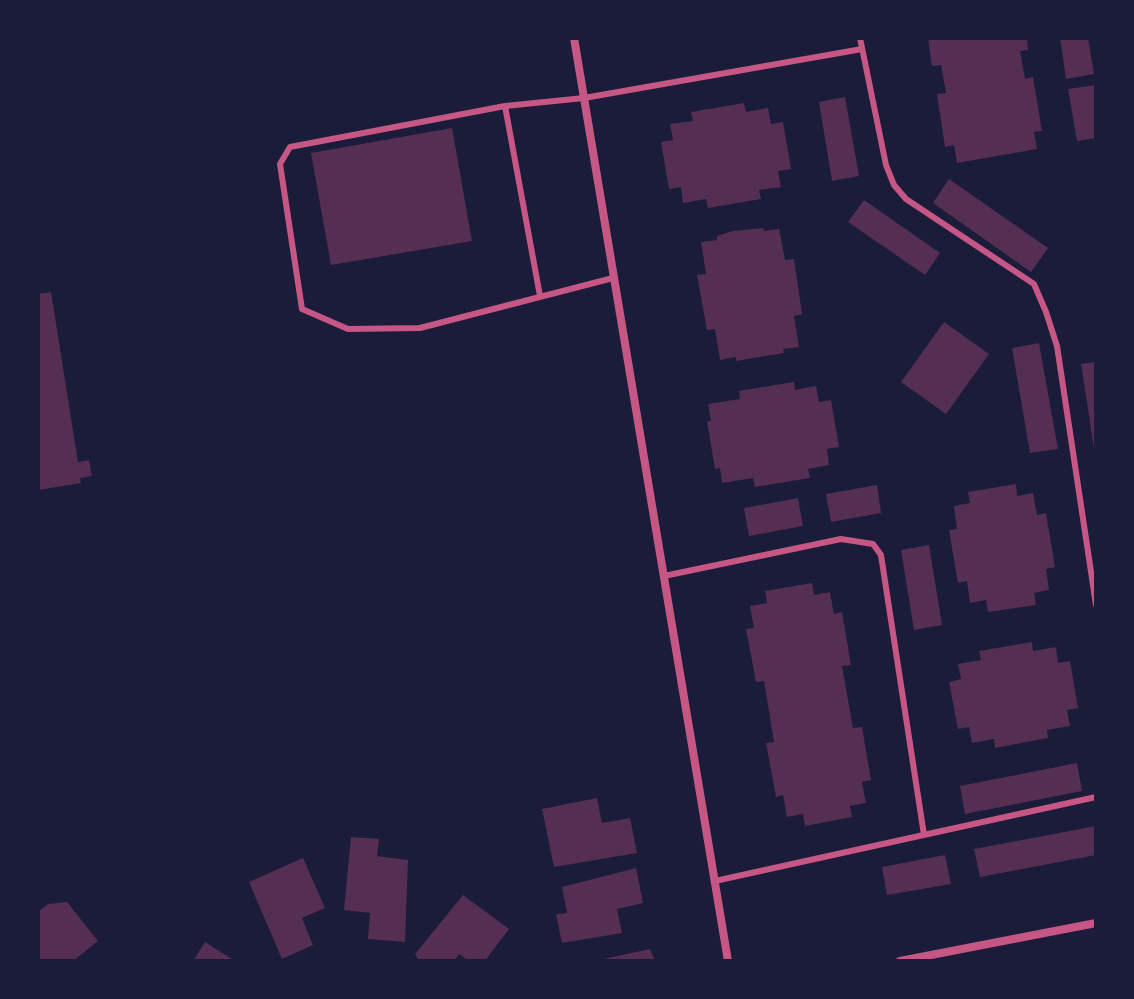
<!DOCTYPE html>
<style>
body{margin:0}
#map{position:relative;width:1134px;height:999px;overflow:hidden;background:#1b1b3a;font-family:"Roboto Serif",serif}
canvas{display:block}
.frame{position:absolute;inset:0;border:40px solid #1b1b3a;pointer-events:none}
</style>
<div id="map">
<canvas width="1134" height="999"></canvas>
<div class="frame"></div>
</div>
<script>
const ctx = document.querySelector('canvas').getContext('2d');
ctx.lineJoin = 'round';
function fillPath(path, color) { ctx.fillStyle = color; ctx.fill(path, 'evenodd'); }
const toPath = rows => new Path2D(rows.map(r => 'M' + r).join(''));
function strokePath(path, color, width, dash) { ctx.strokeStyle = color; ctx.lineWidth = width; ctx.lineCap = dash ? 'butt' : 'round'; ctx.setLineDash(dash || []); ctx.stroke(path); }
fillPath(toPath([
 [928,38,1027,38,1028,50,1020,51,1025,79,1033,77,1042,131,1034,132,1037,149,957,163,954,145,945,147,937,94,946,93,941,65,932,66],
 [1060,38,1088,38,1094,74,1066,79],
 [1096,85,1096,138,1077,141,1068,89],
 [845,97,859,176,832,181,819,102],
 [744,103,746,112,768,108,771,124,783,122,791,169,778,171,781,187,759,190,761,199,708,208,706,199,683,203,681,187,669,189,661,142,673,140,670,124,693,121,691,112],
 [452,128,472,241,331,265,311,153],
 [949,179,1048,248,1031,272,933,203],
 [864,200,940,253,925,275,848,222],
 [763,228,764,231,779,229,785,260,794,259,802,314,794,316,799,347,783,349,784,353,736,361,736,357,720,360,715,329,707,330,697,275,706,274,701,242,717,240,717,236,733,231],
 [51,292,78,462,89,460,92,476,80,478,81,483,38,490,38,294],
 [944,322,989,354,946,414,901,382],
 [1039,343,1058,449,1030,453,1012,348],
 [1096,362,1096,448,1094,448,1081,364],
 [794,382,795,390,816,386,819,402,831,400,839,447,827,449,829,465,808,469,810,478,755,487,753,478,722,483,720,468,715,469,707,421,711,421,708,404,740,399,739,391],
 [1016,484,1017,496,1033,493,1037,515,1046,513,1055,567,1046,569,1049,590,1034,593,1036,605,988,612,986,600,970,603,967,581,958,583,949,530,957,529,954,506,970,503,968,492],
 [877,485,881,513,831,522,826,494],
 [798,498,803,526,749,536,744,508],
 [929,545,942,625,914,630,901,550],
 [812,583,814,595,830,592,834,614,842,612,851,665,842,666,853,728,862,727,871,780,862,782,866,803,850,806,852,817,805,826,803,814,787,817,783,795,776,797,766,743,774,742,764,681,756,682,746,629,754,628,750,606,767,603,765,591],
 [1032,642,1033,651,1056,647,1058,663,1070,661,1078,708,1067,710,1070,726,1047,730,1048,738,995,748,994,739,972,743,969,727,958,729,949,682,961,679,958,664,981,660,979,651],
 [1077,763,1082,791,965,814,960,786],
 [597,798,602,823,630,818,637,853,554,867,542,809],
 [1096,826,1096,855,980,877,974,849],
 [351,837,379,839,377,856,408,860,405,942,368,939,370,913,344,910],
 [945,855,951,884,887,895,882,867],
 [303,858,325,908,302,918,313,945,282,959,249,882],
 [636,868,643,903,617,909,622,933,562,943,556,914,567,913,562,887],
 [463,895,509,929,485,961,469,961,459,954,454,961,419,961,415,954],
 [67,902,98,941,73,961,38,961,38,912,48,904],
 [205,942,235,961,193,961],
 [650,949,655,961,599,961,599,960]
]), '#542f53');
strokePath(toPath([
 [860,38,886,165,894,185,906,199,1034,284,1046,312,1057,346,1096,605],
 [505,106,540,296],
 [613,278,420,328,348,329,302,309,280,164,290,147,505,106,584,98,862,49],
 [664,576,841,539,873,544,881,555,924,835],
 [715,881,1096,797]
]), '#c65784', 6);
strokePath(toPath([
 [574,38,728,961],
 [900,961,1096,923]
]), '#c65784', 8);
</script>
